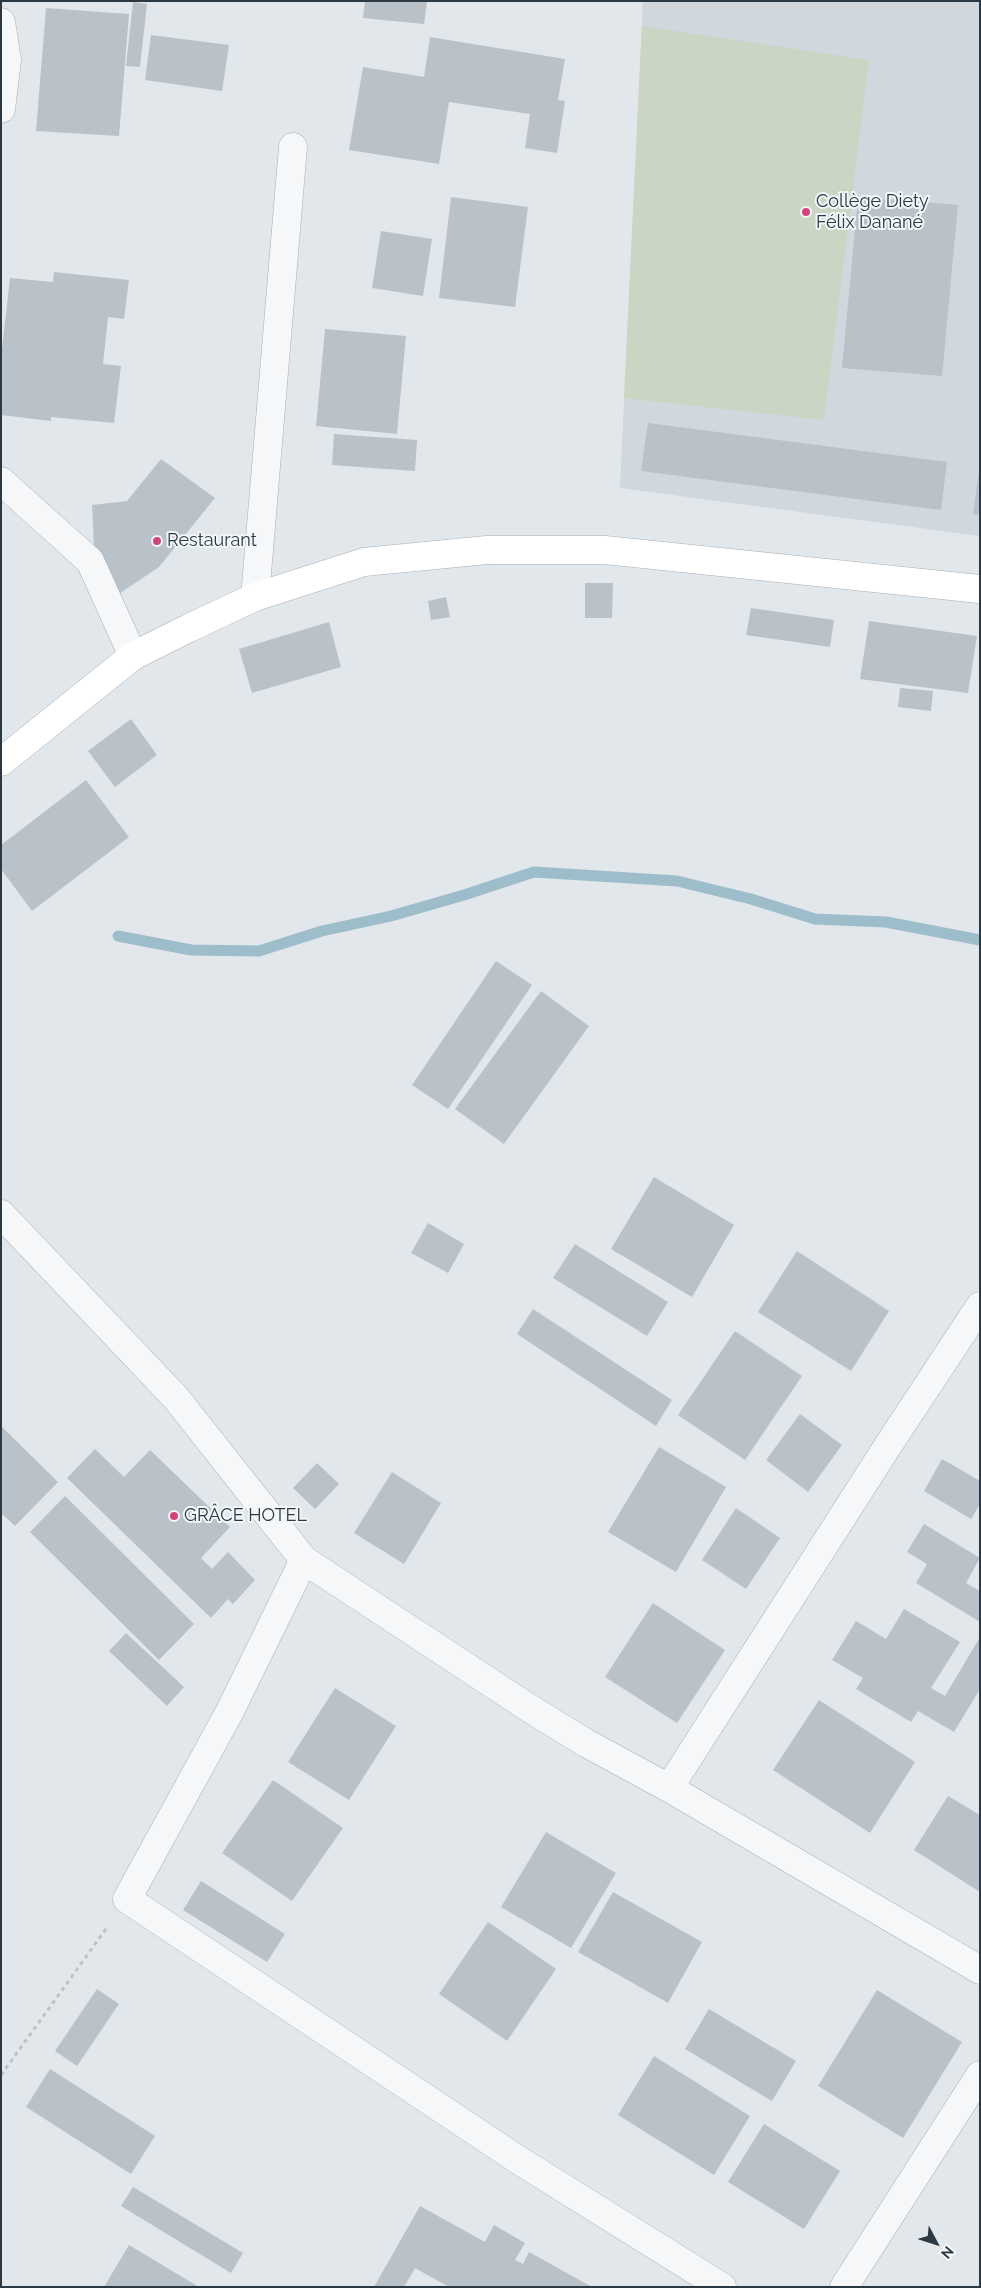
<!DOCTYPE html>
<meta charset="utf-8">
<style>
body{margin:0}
#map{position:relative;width:981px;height:2288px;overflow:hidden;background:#e2e7eb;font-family:Raleway,sans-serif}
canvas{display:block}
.frame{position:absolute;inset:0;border:2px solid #2a3943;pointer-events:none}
.north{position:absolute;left:911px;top:2218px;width:50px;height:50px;-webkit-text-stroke:4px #f2f6f8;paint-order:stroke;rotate:130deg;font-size:14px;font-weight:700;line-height:20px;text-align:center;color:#2a3943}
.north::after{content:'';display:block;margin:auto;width:18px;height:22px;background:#2a3943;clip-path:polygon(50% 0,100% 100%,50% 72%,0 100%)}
</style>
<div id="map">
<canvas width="981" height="2288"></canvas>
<div class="frame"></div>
<div class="north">N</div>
</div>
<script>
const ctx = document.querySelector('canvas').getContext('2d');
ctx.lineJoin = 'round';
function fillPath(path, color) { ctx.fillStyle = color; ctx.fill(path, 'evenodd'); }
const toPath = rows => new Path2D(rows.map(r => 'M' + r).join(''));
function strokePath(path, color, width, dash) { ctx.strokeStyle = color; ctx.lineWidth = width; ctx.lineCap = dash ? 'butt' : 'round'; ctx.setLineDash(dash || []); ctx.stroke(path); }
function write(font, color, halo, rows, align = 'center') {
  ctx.font = font + ' Raleway,sans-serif'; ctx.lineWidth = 4; ctx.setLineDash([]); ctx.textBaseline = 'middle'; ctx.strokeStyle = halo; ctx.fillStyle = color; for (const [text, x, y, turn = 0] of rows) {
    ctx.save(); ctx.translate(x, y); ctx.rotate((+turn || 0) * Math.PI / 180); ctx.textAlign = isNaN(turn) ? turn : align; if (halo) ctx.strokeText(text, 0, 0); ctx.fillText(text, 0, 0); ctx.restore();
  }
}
fillPath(toPath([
 [643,1,980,1,980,536,620,488]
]), '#d0d7dd');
fillPath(toPath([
 [642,26,869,60,824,420,624,398]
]), '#cbd5c3');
strokePath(toPath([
 [118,936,191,950,259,951,322,931,391,916,464,895,534,872,677,881,751,899,815,919,886,922,980,940]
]), '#9dbdcb', 11);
fillPath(toPath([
 [365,1,427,1,424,24,363,18],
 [133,2,147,4,140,67,126,66],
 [46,8,129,14,119,136,36,131],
 [151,35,229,45,222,91,145,80],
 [430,37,565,59,558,100,565,101,557,153,525,148,530,114,449,102,439,164,349,150,363,67,424,77],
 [451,197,528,207,515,307,439,298],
 [858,197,958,205,942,376,842,368],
 [381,231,432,239,423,296,372,288],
 [54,272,129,280,124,319,108,317,103,364,121,366,114,423,51,417,51,421,1,415,1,358,10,278,53,282],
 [325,329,406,336,397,434,316,426],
 [648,423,947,462,941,510,641,471],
 [334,434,417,440,415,471,332,465],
 [161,459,215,498,159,567,110,600,94,547,92,505,127,501],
 [979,472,980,472,980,515,973,514],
 [585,583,613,583,612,618,585,618],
 [446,597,450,617,431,620,428,601],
 [751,608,834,620,830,647,746,635],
 [869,621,977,636,968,693,860,679],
 [329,622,341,667,252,693,239,649],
 [900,688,933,691,931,711,898,707],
 [131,719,157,755,115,787,88,751],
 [86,780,129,837,32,911,1,869,1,845],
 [496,961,532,985,448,1109,412,1085],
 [541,991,589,1026,504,1144,455,1109],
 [654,1177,734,1225,692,1297,611,1249],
 [428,1223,464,1244,448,1273,411,1253],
 [575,1244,668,1302,647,1336,553,1278],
 [797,1251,889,1311,851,1371,758,1312],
 [533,1309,672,1400,656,1426,517,1334],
 [735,1331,802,1376,745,1460,678,1415],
 [800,1414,842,1445,808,1492,766,1460],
 [1,1426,58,1482,15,1526,1,1513],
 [659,1447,726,1487,676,1572,608,1532],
 [95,1449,124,1477,150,1450,230,1527,201,1558,212,1569,228,1552,255,1580,233,1604,228,1599,211,1618,67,1478],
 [942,1459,980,1481,980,1504,971,1519,924,1491],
 [317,1463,339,1484,315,1509,293,1488],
 [392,1472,441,1503,404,1564,354,1533],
 [65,1496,194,1624,159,1660,30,1532],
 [736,1508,780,1538,746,1589,702,1560],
 [924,1524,980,1558,966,1583,980,1591,980,1622,916,1583,927,1564,907,1552],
 [653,1603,725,1650,677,1723,605,1677],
 [904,1609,960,1642,931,1688,945,1696,980,1637,980,1689,954,1732,918,1711,911,1722,856,1689,863,1678,832,1660,856,1621,886,1639],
 [126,1633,184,1687,167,1706,109,1651],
 [335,1688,396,1726,349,1800,288,1762],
 [819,1700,915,1762,870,1833,773,1770],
 [273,1780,343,1828,292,1901,222,1853],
 [948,1796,980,1815,980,1892,914,1850],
 [546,1832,616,1873,571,1948,501,1907],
 [201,1881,285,1934,267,1962,183,1910],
 [613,1892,702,1942,668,2003,578,1952],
 [488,1922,556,1969,507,2041,439,1994],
 [97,1989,119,2004,77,2066,55,2051],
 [877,1990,962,2042,903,2138,818,2086],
 [709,2009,796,2061,772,2101,685,2049],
 [654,2056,750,2116,714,2175,618,2115],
 [50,2069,155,2136,131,2174,26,2107],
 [764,2124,840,2171,804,2229,728,2182],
 [133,2187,243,2253,231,2273,121,2206],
 [420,2206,485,2242,494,2225,525,2243,515,2260,523,2264,529,2252,592,2287,449,2287,415,2268,404,2287,374,2287],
 [129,2245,199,2287,104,2287]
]), '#b9c2c8');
const street = toPath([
 [1,22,7,60,1,109],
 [1,481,90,561,133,656],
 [255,597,293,147],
 [1,1214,176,1398,304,1560,229,1713,127,1899,520,2161,722,2287],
 [304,1560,529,1708,586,1743,669,1788,980,1970],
 [669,1788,889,1444,980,1306],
 [844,2287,980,2075]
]);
const secondary = toPath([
 [1,762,133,656,189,628,255,597,364,562,487,550,605,550,980,589]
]);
strokePath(street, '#a7afb5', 29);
strokePath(secondary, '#a7afb5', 29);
strokePath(toPath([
 [1,2075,108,1926]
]), '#bcc2c6', 3, [4, 4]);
strokePath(street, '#f5f7f9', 28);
strokePath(secondary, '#fff', 28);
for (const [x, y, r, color] of [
 [806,212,5,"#d14679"],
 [157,541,5,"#d14679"],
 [174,1516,5,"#d14679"]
]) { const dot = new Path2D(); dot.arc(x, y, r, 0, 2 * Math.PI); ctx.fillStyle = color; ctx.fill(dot); strokePath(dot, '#f2f6f8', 2); }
write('18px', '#2a3943', '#f2f6f8', [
 ["Collège Diety",816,202],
 ["Félix Danané",816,223],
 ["Restaurant",167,541],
 ["GRÂCE HOTEL",184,1516]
], 'left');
</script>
